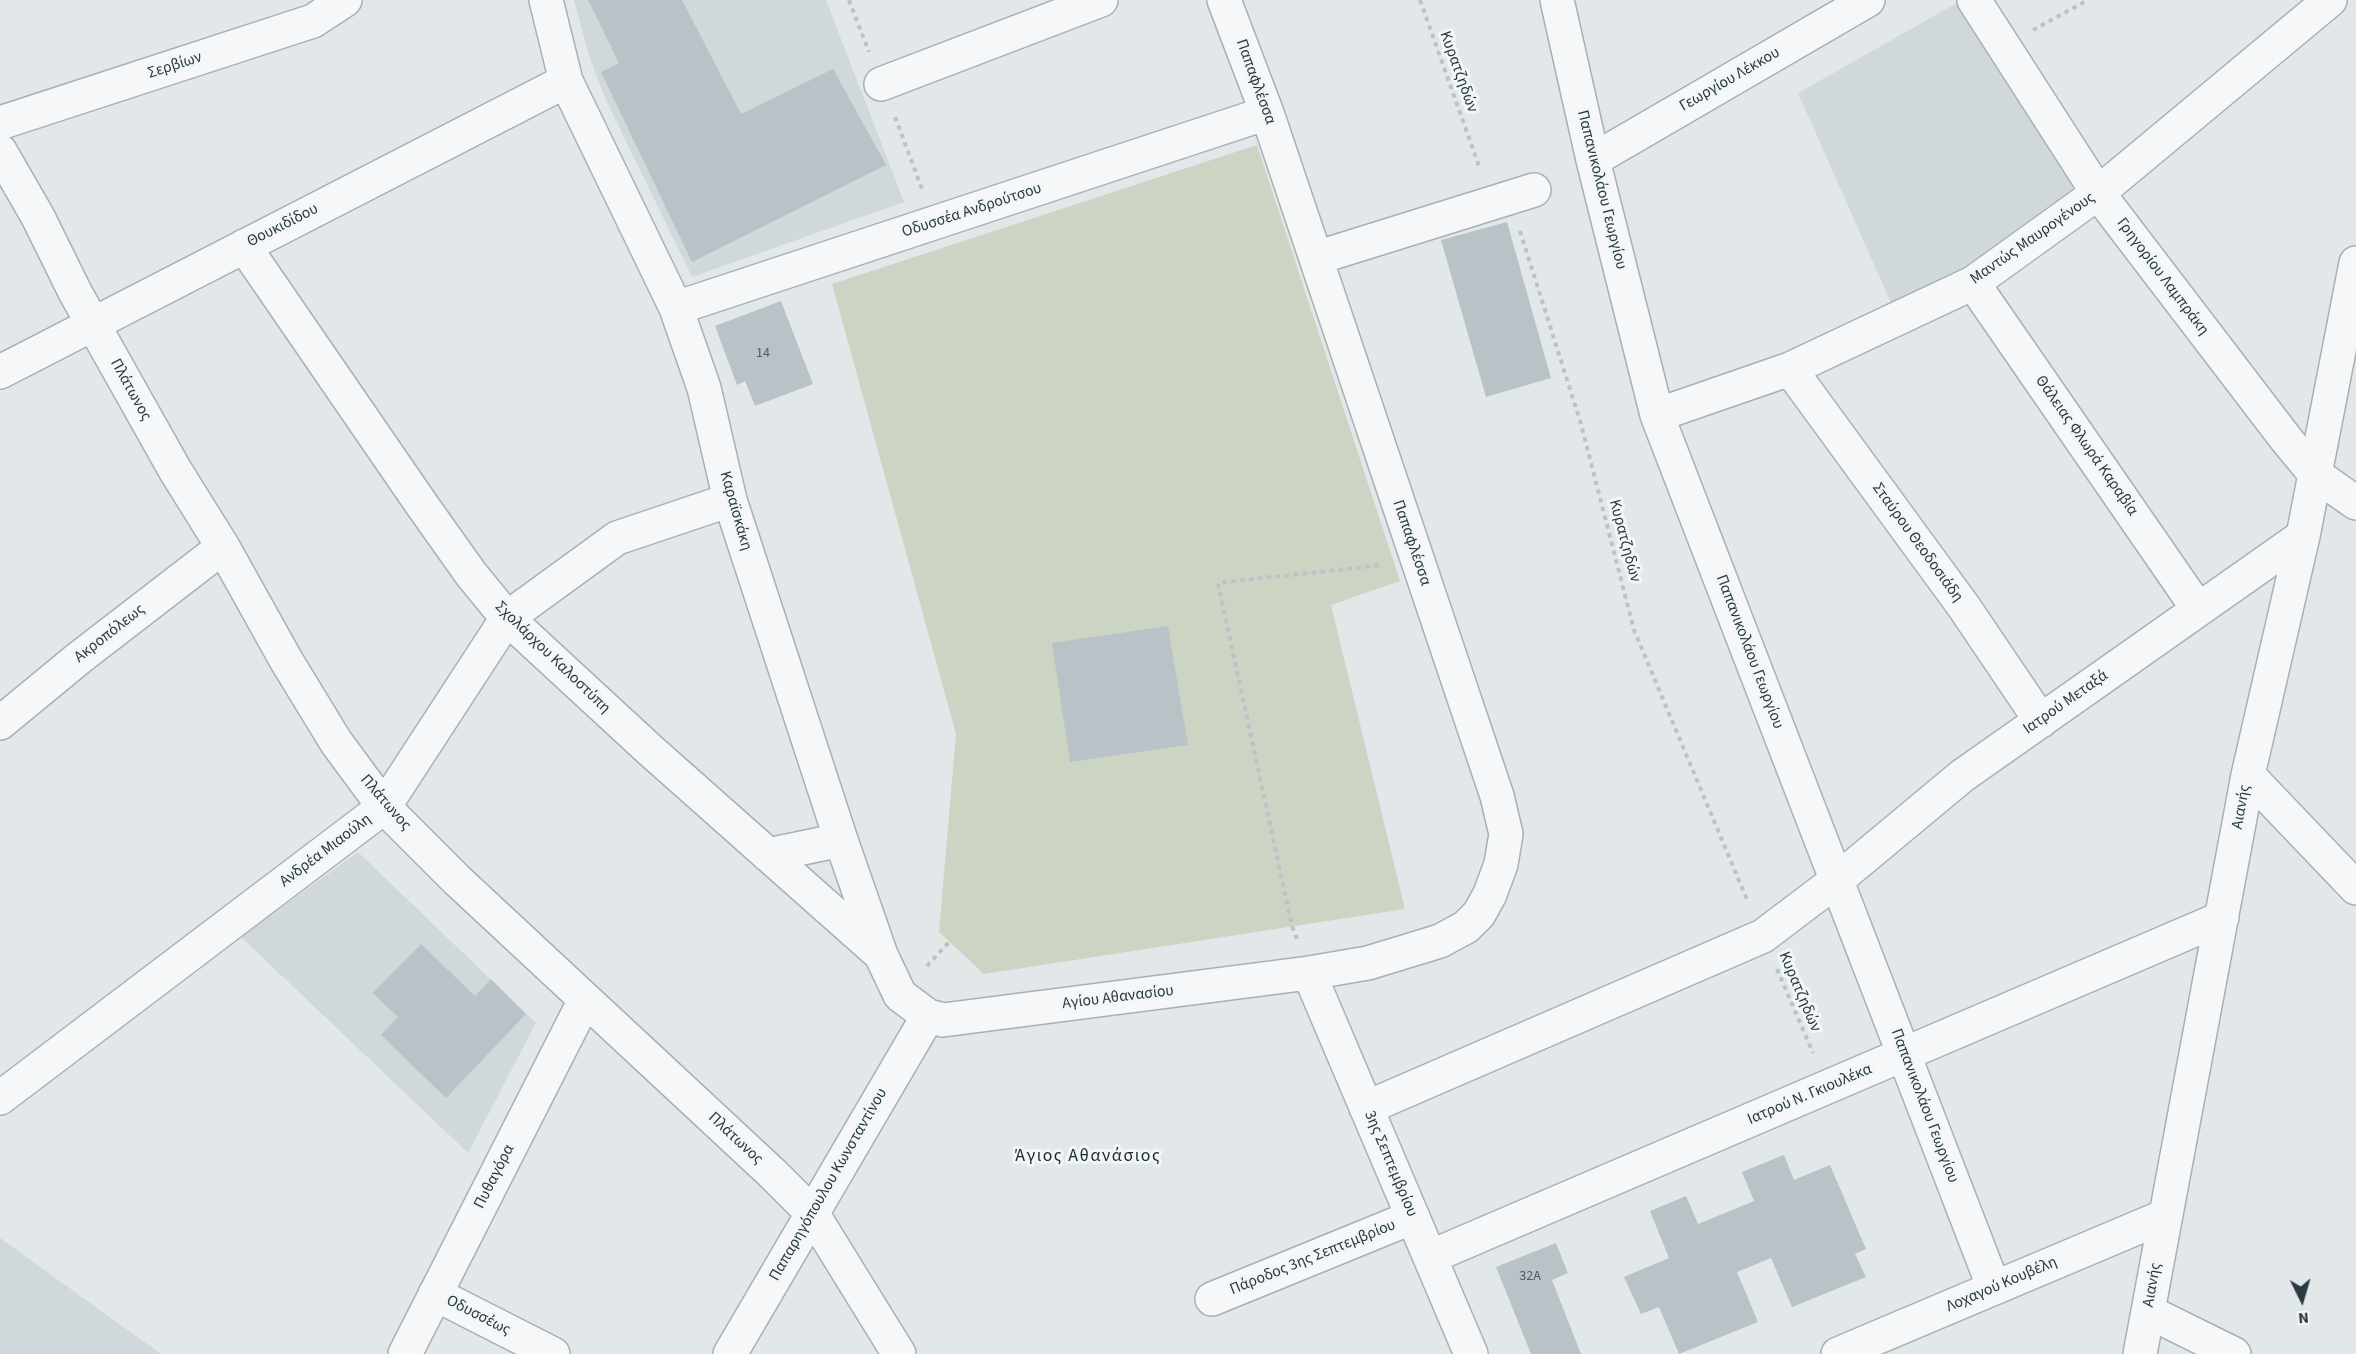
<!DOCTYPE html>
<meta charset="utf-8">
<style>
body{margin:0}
#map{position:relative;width:2356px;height:1354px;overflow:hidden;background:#e2e8ea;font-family:"Source Sans 3",sans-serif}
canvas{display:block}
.north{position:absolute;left:2272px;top:1270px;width:60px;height:60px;-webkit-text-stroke:4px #f2f6f8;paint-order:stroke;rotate:175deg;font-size:16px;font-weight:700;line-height:24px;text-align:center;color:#2a3a42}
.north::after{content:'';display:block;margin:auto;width:21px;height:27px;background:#2a3a42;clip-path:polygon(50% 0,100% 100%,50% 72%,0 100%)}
</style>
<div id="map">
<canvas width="2356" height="1354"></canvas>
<div class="north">N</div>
</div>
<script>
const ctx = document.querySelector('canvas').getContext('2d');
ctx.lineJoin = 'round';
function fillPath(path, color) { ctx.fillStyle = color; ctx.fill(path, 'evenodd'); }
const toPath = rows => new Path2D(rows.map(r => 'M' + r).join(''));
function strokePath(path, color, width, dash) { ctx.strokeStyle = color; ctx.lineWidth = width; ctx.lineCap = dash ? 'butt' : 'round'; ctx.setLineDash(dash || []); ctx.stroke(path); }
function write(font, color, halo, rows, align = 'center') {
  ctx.font = font + ' "Source Sans 3",sans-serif'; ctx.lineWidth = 6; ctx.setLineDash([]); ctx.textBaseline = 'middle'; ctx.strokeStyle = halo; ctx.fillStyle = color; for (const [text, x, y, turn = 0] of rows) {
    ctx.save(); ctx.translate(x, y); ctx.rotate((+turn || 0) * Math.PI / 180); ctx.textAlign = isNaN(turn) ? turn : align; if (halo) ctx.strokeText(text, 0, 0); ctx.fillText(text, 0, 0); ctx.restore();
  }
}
fillPath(toPath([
 [574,0,826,0,904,202,692,277,605,98,589,56],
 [1957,3,2079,195,1968,268,1892,305,1798,93],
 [358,852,536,1023,468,1153,241,937],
 [0,1238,161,1354,0,1354]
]), '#d0d8dc');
fillPath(toPath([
 [1257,145,1400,581,1331,605,1405,909,984,974,939,932,956,734,832,284]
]), '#ccd4c3');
fillPath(toPath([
 [588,0,682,0,741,114,833,69,886,165,692,262,601,72,619,63],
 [1507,222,1551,378,1486,397,1441,240],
 [781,301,813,384,755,406,745,381,737,385,715,326],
 [1168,626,1188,745,1070,762,1052,643],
 [421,944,475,996,491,979,526,1014,446,1098,381,1035,398,1017,373,993],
 [1784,1155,1794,1180,1830,1165,1866,1249,1855,1254,1866,1277,1792,1307,1771,1258,1737,1272,1758,1322,1679,1354,1659,1307,1641,1314,1624,1277,1669,1258,1650,1211,1686,1196,1698,1224,1754,1201,1742,1172],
 [1556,1243,1568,1273,1552,1280,1581,1354,1531,1354,1496,1267]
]), '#b9c2c7');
const minor = toPath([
 [546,0,566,81,676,308,704,388,730,500,841,840,881,955,900,995,928,1016,943,1020,1309,973,1368,963,1440,941,1466,927,1479,914,1490,894,1501,864,1506,834,1497,796,1267,113,1224,0],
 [1557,0,1593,160,1657,415,1994,1288],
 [1974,0,2098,193,2286,439,2315,474,2356,503],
 [881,84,1101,0],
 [0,123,313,21,345,0],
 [0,151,38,217,75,292,175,470,223,547,286,660,336,742,384,807,457,880,773,1174,812,1213,899,1354],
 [1593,160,1868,0],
 [244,246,422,505,471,574,507,618,650,750,880,954],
 [1316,258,1534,190],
 [1973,283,2198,609],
 [676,308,1267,113],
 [1790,369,1964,607,2041,721],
 [0,372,566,81],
 [1657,415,1790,369,1973,283,2098,193,2330,0],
 [0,723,79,658,223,547],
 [2248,775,2356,888],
 [768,855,841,840],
 [1309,973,1471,1354],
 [0,1098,384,807,507,618,617,538,730,500],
 [1366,1108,1763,936,1837,880,1962,776,2303,536],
 [1430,1257,2222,918],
 [435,1294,553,1354],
 [1212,1299,1413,1217],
 [2149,1312,2234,1354],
 [405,1354,585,1000],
 [730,1354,928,1016],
 [1838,1354,2165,1216],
 [2140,1354,2248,775,2303,536,2356,263]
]);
strokePath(minor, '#a7b0b4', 36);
strokePath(toPath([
 [849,0,869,52],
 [1420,0,1480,169],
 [2033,30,2088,0],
 [895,117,922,189],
 [1520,231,1581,424,1634,630,1748,902],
 [1297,939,1292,926,1218,583,1381,565],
 [927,966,949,942],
 [1777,969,1813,1053]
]), '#bcc2c6', 4, [4.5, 4.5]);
strokePath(minor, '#f5f7f9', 33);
write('14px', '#4e5c63', null, [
 ["14",763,354],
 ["32A",1530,1277]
]);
write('16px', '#2a3a42', '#f2f6f8', [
 ["Σερβίων",175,66,-18],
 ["Κυρατζηδών",1458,72,70],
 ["Γεωργίου Λέκκου",1730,80,-30],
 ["Παπαφλέσσα",1255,82,70],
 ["Παπανικολάου Γεωργίου",1601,190,76],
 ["Οδυσσέα Ανδρούτσου",972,211,-18],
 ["Θουκιδίδου",283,226,-27],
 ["Μαντώς Μαυρογένους",2033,239,-35],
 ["Γρηγορίου Λαμπράκη",2162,277,53],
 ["Πλάτωνος",130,390,61],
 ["Θάλειας Φλωρά Καραβία",2086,446,55],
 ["Καραϊσκάκη",735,511,74],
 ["Κυρατζηδών",1624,541,75],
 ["Παπαφλέσσα",1411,543,71],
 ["Σταύρου Θεοδοσιάδη",1917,543,54],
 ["Ακροπόλεως",110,634,-38],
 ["Παπανικολάου Γεωργίου",1749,652,69],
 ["Σχολάρχου Καλοστύπη",552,658,44],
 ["Ιατρού Μεταξά",2066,703,-35],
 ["Πλάτωνος",385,803,49],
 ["Αιανής",2242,807,-80],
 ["Ανδρέα Μιαούλη",326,851,-37],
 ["Κυρατζηδών",1799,992,67],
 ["Αγίου Αθανασίου",1118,998,-7],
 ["Ιατρού N. Γκιουλέκα",1810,1095,-23],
 ["Παπανικολάου Γεωργίου",1924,1106,69],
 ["Πλάτωνος",735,1139,43],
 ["3ης Σεπτεμβρίου",1390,1164,67],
 ["Πυθαγόρα",495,1177,-63],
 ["Παπαρηγόπουλου Κωνσταντίνου",829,1185,-60],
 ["Πάροδος 3ης Σεπτεμβρίου",1313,1258,-22],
 ["Λοχαγού Κουβέλη",2002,1285,-23],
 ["Αιανής",2153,1285,-80],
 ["Οδυσσέως",478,1316,27]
]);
ctx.letterSpacing = '1.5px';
write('18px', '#1c2b33', '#f2f6f8', [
 ["Άγιος Αθανάσιος",1088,1157]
]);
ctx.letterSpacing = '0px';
</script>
